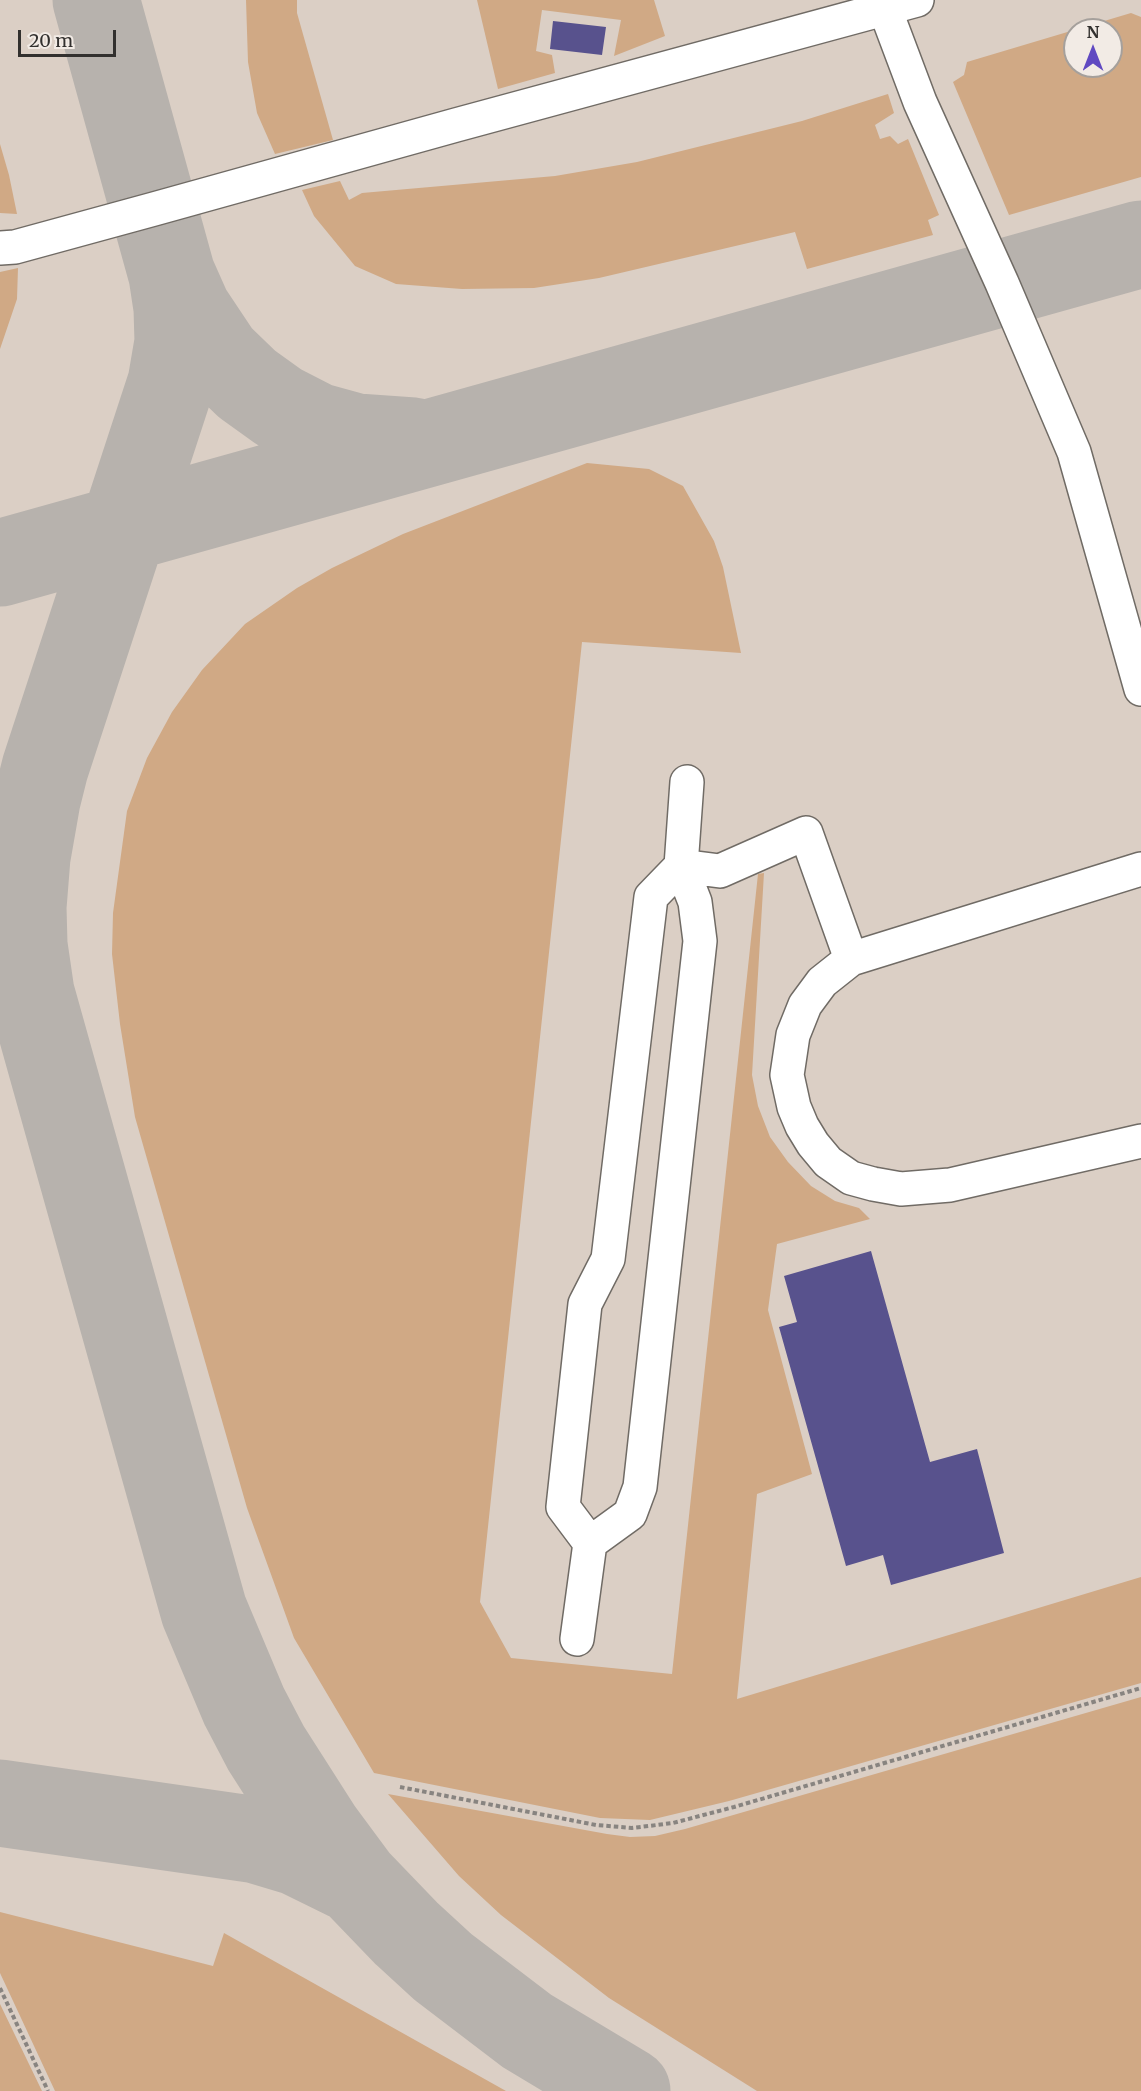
<!DOCTYPE html>
<style>
body{margin:0}
#map{position:relative;width:1141px;height:2091px;overflow:hidden;background:#e4ded8;font-family:Merriweather,serif}
canvas{display:block}
.north{position:absolute;left:1063px;top:18px;width:60px;height:60px;box-sizing:border-box;background:#f2ebe5;border:2px solid #a5a09c;border-radius:50%;rotate:0deg;font-size:16px;font-weight:700;line-height:24px;text-align:center;color:#32302e}
.north::after{content:'';display:block;margin:auto;width:21px;height:27px;background:#6049c1;clip-path:polygon(50% 0,100% 100%,50% 72%,0 100%)}
.scale{position:absolute;left:18px;top:30px;width:98px;height:27px;box-sizing:border-box;border:3px solid #32302e;border-top:0;padding-left:8px;font-size:18px;line-height:21px;white-space:nowrap;color:#32302e;-webkit-text-stroke:4px #f2ebe5;paint-order:stroke}
</style>
<div id="map">
<canvas width="1141" height="2091"></canvas>
<div class="north">N</div>
<div class="scale">20 m</div>
</div>
<script>
const ctx = document.querySelector('canvas').getContext('2d');
ctx.lineJoin = 'round';
function fillPath(path, color) { ctx.fillStyle = color; ctx.fill(path, 'evenodd'); }
const toPath = rows => new Path2D(rows.map(r => 'M' + r).join(''));
function strokePath(path, color, width, dash) { ctx.strokeStyle = color; ctx.lineWidth = width; ctx.lineCap = dash ? 'butt' : 'round'; ctx.setLineDash(dash || []); ctx.stroke(path); }
fillPath(toPath([
 [0,0,1141,0,1141,2091,0,2091],
 [1075,30,1111,30,1111,66,1075,66]
]), '#dbcfc5');
fillPath(toPath([
 [246,0,297,0,297,13,333,140,275,154,257,113,248,62],
 [477,0,654,0,665,36,614,56,621,20,542,10,536,51,552,55,555,73,498,89],
 [1131,13,1141,17,1141,177,1009,215,953,82,964,75,967,62],
 [1075,30,1111,30,1111,66,1075,66],
 [888,94,894,113,875,125,880,139,890,136,898,144,908,139,939,215,928,220,933,235,807,269,795,232,599,278,534,288,462,289,396,284,355,266,314,216,302,190,340,181,349,200,362,193,555,176,637,162,802,121],
 [0,144,9,175,17,214,0,213],
 [18,268,17,299,0,349,0,272],
 [587,463,649,469,683,486,714,541,723,567,741,653,582,642,480,1602,511,1658,672,1674,758,874,764,873,752,1075,758,1106,770,1137,788,1162,811,1186,835,1201,859,1208,870,1219,777,1244,768,1310,812,1474,757,1494,737,1699,1141,1577,1141,1683,729,1801,650,1820,600,1818,374,1773,294,1638,247,1508,135,1117,120,1024,112,954,113,913,127,811,147,758,172,712,202,670,245,624,297,588,332,568,403,534],
 [1141,1697,1141,2091,757,2091,609,1998,501,1915,459,1876,388,1794,607,1834,630,1837,655,1836,685,1829],
 [0,1912,213,1966,224,1933,506,2091,55,2091,0,1973],
 [0,2004,42,2091,0,2091]
]), '#d0a985');
strokePath(toPath([
 [96,0,172,275,177,308,178,342,171,383,45,768,37,800,27,857,23,907,24,945,31,993,204,1611,244,1706,266,1748,319,1831,356,1881,406,1933,443,1967,527,2031,627,2091],
 [172,275,188,311,218,356,247,384,279,407,316,426,356,437,413,441],
 [0,563,1141,244],
 [0,1803,257,1840,297,1852,356,1881]
]), '#b7b2ad', 87);
fillPath(toPath([
 [553,21,606,27,602,55,550,49],
 [871,1251,930,1462,977,1449,1004,1553,891,1585,883,1555,846,1566,779,1327,797,1322,784,1276]
]), '#58528d');
const minor = toPath([
 [885,9,920,102,1002,283,1074,452,1141,689],
 [0,248,15,247,154,209,456,125,917,0],
 [681,866,651,897,608,1259,585,1304,563,1507,590,1543,630,1514,640,1487,700,941,695,902,681,866,687,782],
 [681,866,720,871,806,833,851,959],
 [1141,869,851,959,822,982,805,1005,793,1035,787,1075,794,1107,802,1126,813,1144,828,1162,851,1178,873,1184,901,1189,950,1185,1141,1141],
 [577,1639,590,1543]
]);
strokePath(minor, '#706b65', 36);
strokePath(toPath([
 [400,1787,596,1825,632,1828,673,1823,734,1807,1141,1688],
 [0,1988,48,2091]
]), '#888480', 4, [4.5, 3]);
strokePath(minor, '#fff', 33);
</script>
